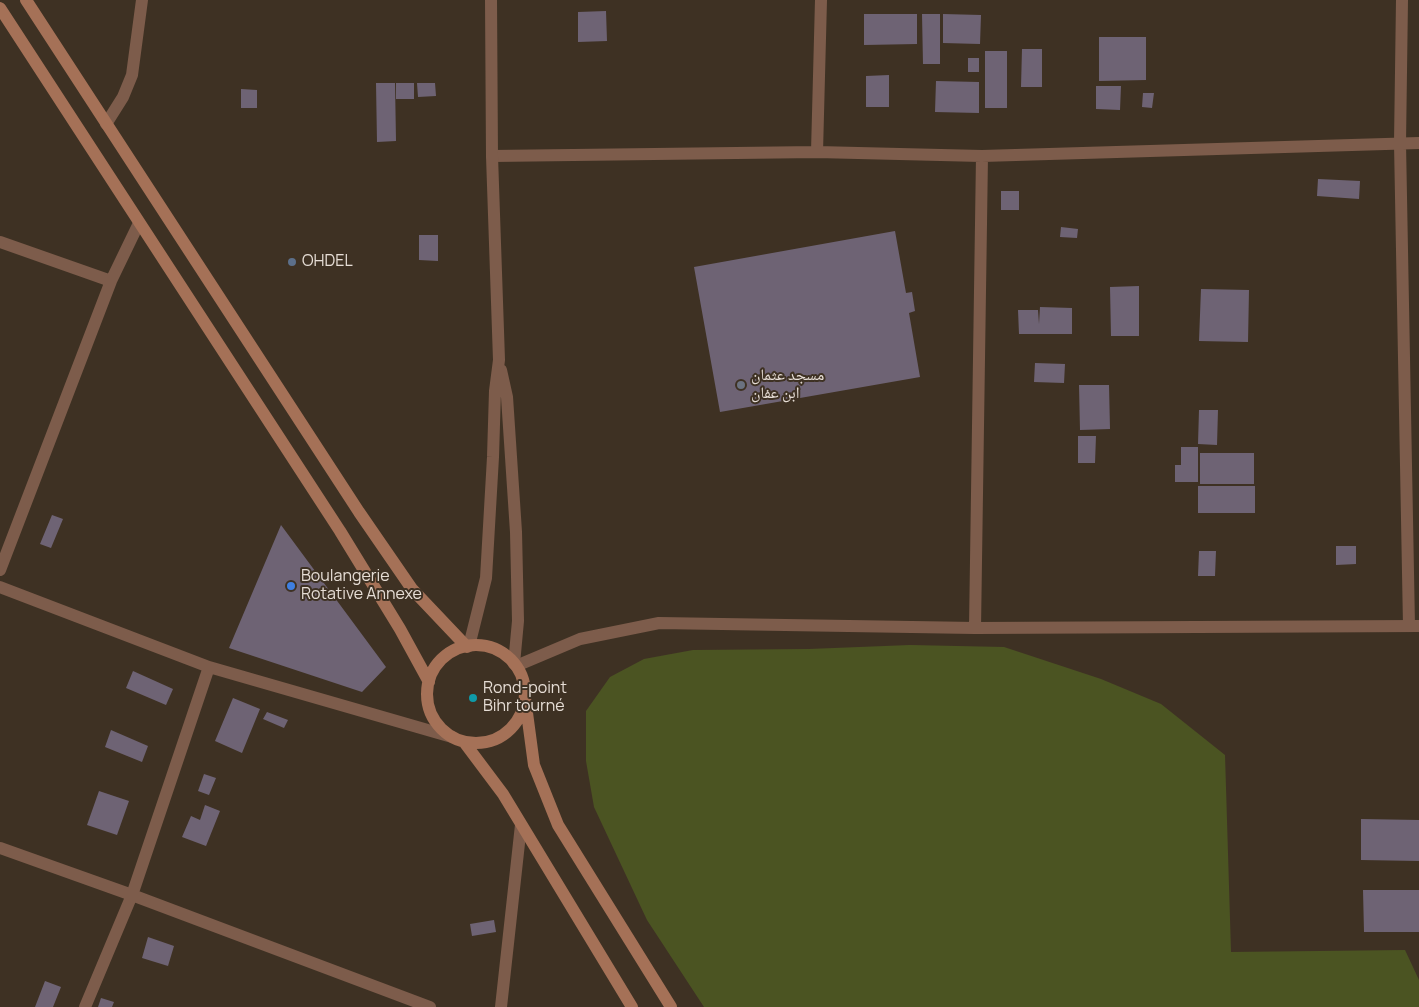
<!DOCTYPE html>
<meta charset="utf-8">
<style>
body{margin:0}
canvas{display:block;background:#3e3123}
</style>
<canvas width="1419" height="1007"></canvas>
<script>
const ctx = document.querySelector('canvas').getContext('2d');
ctx.lineJoin = 'round';
function fillPath(path, color) { ctx.fillStyle = color; ctx.fill(path, 'evenodd'); }
const toPath = rows => new Path2D(rows.map(r => 'M' + r).join(''));
function strokePath(path, color, width, dash) { ctx.strokeStyle = color; ctx.lineWidth = width; ctx.lineCap = dash ? 'butt' : 'round'; ctx.setLineDash(dash || []); ctx.stroke(path); }
function write(font, color, halo, rows, align = 'center') {
  ctx.font = font + ' Manrope,"Noto Naskh Arabic",sans-serif'; ctx.lineWidth = 4; ctx.setLineDash([]); ctx.textBaseline = 'middle'; ctx.strokeStyle = halo; ctx.fillStyle = color; for (const [text, x, y, turn = 0] of rows) {
    ctx.save(); ctx.translate(x, y); ctx.rotate((+turn || 0) * Math.PI / 180); ctx.textAlign = isNaN(turn) ? turn : align; if (halo) ctx.strokeText(text, 0, 0); ctx.fillText(text, 0, 0); ctx.restore();
  }
}
fillPath(toPath([
 [910,645,1004,647,1101,679,1161,704,1225,755,1231,952,1405,950,1419,980,1419,1007,704,1007,647,920,594,807,586,761,586,711,610,677,644,659,693,650,809,649]
]), '#4b5422');
fillPath(toPath([
 [606,11,607,41,578,42,578,12],
 [864,14,917,14,917,44,864,45],
 [922,14,940,14,940,64,923,64],
 [943,14,981,15,980,44,943,43],
 [1099,37,1146,37,1146,80,1099,81],
 [1022,49,1042,49,1042,87,1021,87],
 [985,51,1007,51,1007,108,985,108],
 [968,58,979,58,979,72,968,72],
 [889,75,889,107,866,107,866,76],
 [936,81,979,82,979,113,935,112],
 [376,83,395,83,396,141,377,142],
 [396,83,414,83,414,99,396,99],
 [417,83,435,83,436,96,418,97],
 [1096,86,1121,86,1120,110,1096,109],
 [241,89,257,90,257,108,241,108],
 [1143,93,1154,93,1152,108,1142,107],
 [1318,179,1360,181,1359,199,1317,196],
 [1001,191,1019,191,1019,210,1001,210],
 [1061,227,1078,229,1077,238,1060,237],
 [895,231,906,293,912,292,915,311,909,313,920,377,720,412,694,267],
 [419,235,438,235,438,261,419,260],
 [1139,286,1139,336,1111,336,1110,287],
 [1201,289,1249,290,1248,342,1199,341],
 [1040,307,1072,308,1072,334,1019,334,1018,310,1038,310,1039,324],
 [1035,363,1065,364,1064,383,1034,382],
 [1079,385,1109,385,1110,429,1080,430],
 [1199,410,1218,410,1217,445,1198,444],
 [1078,436,1096,436,1095,463,1078,463],
 [1181,447,1198,447,1198,482,1175,482,1175,465,1181,465],
 [1200,453,1254,453,1254,484,1200,484],
 [1198,486,1255,486,1255,513,1198,513],
 [52,515,63,519,51,548,40,544],
 [281,525,386,667,362,692,229,648],
 [1336,546,1356,546,1356,564,1336,565],
 [1199,551,1216,551,1215,576,1198,576],
 [133,671,173,689,166,705,126,688],
 [233,698,260,709,242,753,215,741],
 [267,712,288,720,284,728,263,719],
 [111,730,148,746,142,762,105,747],
 [204,774,216,778,209,795,198,791],
 [99,791,129,801,117,835,87,825],
 [205,805,220,811,206,846,182,837,191,816,200,820],
 [1361,819,1419,820,1419,861,1361,860],
 [1363,890,1419,890,1419,932,1364,932],
 [494,920,496,932,472,936,470,924],
 [148,937,174,946,168,966,142,958],
 [45,981,61,987,53,1007,35,1007],
 [101,998,114,1002,112,1007,98,1007]
]), '#6e6374');
strokePath(toPath([
 [1402,0,1400,143,1409,626],
 [106,124,123,97,132,75,142,0],
 [817,152,821,0],
 [492,156,817,152,982,156,1419,143],
 [0,242,111,281],
 [0,570,111,281,139,223],
 [0,587,209,667,452,737],
 [975,628,982,156],
 [516,666,580,639,659,623,975,628,1419,626],
 [0,848,132,895,430,1007],
 [85,1007,132,895,209,667],
 [501,1007,521,825]
]), '#7d5c4b', 12);
strokePath(toPath([
 [501,370,507,397,516,532,518,621,514,664],
 [469,646,486,578,493,457,495,391,499,360,492,156,491,0]
]), '#7d5c4b', 12);
strokePath(toPath([
 [26,0,359,512,412,589,467,647],
 [0,8,340,531,400,629,429,682],
 '427 694a49 49 0 1 1 98 0a49 49 0 1 1-98 0Z',
 [525,698,534,765,558,825,671,1007],
 [464,742,503,794,632,1007]
]), '#a57157', 12);
for (const [x, y, r, color] of [
 [292,262,5,"#5c6f8a"],
 [741,385,5,"#6b7280"],
 [291,586,5,"#3f7fe0"],
 [473,698,5,"#0f9aa8"]
]) { const dot = new Path2D(); dot.arc(x, y, r, 0, 2 * Math.PI); ctx.fillStyle = color; ctx.fill(dot); strokePath(dot, '#3e3123', 2); }
write('16px', '#e6ddd5', '#3e3123', [
 ["OHDEL",302,262],
 ["مسجد عثمان",751,376],
 ["ابن عفان",751,394],
 ["Boulangerie",301,577],
 ["Rotative Annexe",301,595],
 ["Rond-point",483,689],
 ["Bihr tourné",483,707]
], 'left');
</script>
